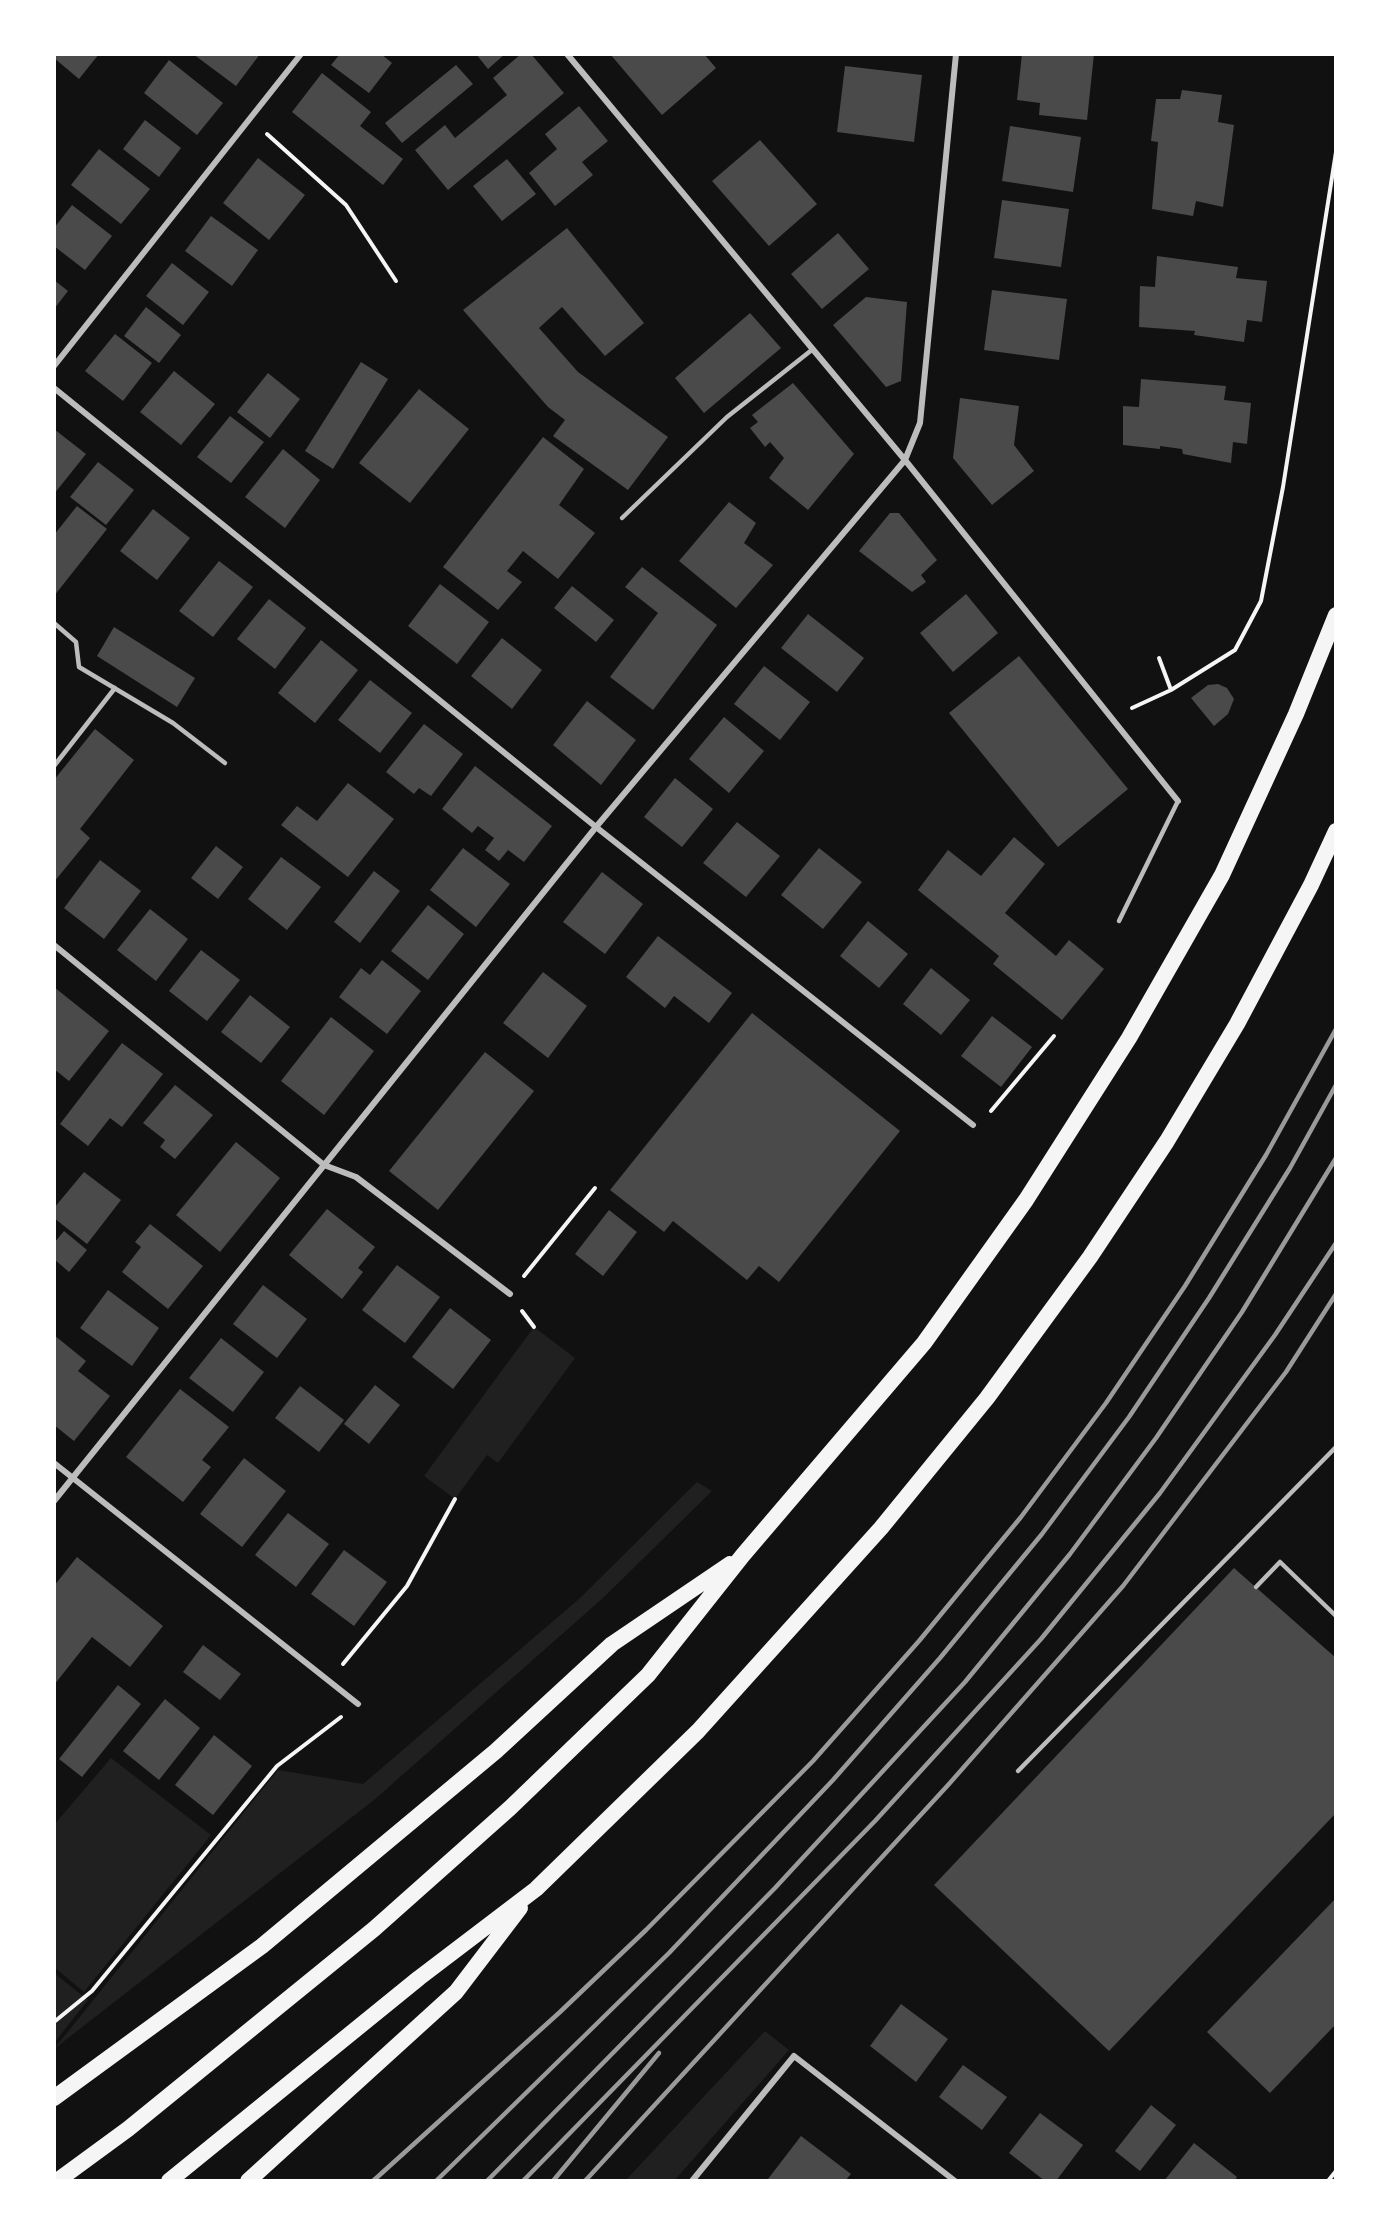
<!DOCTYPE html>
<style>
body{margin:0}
#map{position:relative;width:1390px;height:2235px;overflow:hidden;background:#111;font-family:Merriweather,serif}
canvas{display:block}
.frame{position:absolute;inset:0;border:56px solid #fff;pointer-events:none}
</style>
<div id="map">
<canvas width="1390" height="2235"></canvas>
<div class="frame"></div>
</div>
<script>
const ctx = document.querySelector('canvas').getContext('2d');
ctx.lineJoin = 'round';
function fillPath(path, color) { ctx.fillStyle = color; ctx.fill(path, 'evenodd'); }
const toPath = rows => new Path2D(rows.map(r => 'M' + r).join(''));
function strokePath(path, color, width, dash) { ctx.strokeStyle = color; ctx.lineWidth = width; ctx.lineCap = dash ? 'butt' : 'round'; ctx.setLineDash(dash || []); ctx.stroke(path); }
fillPath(toPath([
 [534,1327,575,1358,498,1463,487,1455,455,1499,424,1476],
 [697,1482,712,1491,603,1598,374,1800,54,2049,278,1770,363,1784,580,1598],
 [111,1758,211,1835,84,1992,54,1967,54,1825],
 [54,1973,88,2000,54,2043],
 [765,2031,789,2050,674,2181,625,2181]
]), '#202020');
fillPath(toPath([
 [54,54,99,54,79,79,54,58],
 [193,54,260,54,236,86],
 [340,54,381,54,392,63,369,93,331,65],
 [476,54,505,54,488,69],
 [521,54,531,54,564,93,448,190,415,150,445,125,455,138,507,95,493,78],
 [610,54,704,54,716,68,662,115],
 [1022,54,1094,54,1087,120,1039,115,1040,103,1017,100],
 [169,60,223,103,197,135,144,93],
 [456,65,473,84,402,143,385,123],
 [845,66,922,75,914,142,837,132],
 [322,73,371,112,360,126,403,159,383,185,292,112],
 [1182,90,1222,95,1218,122,1234,125,1223,207,1196,201,1193,216,1152,209,1158,142,1151,141,1156,99,1180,99],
 [579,106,608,141,582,162,593,175,555,206,529,173,557,149,545,134],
 [145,120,181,148,159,177,123,149],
 [1010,126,1081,137,1073,192,1002,181],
 [760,140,817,204,769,246,712,181],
 [99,149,150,189,121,224,71,185],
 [258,158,305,195,269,240,223,203],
 [507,159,536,194,502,221,473,186],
 [1002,200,1069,209,1061,267,994,258],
 [72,205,112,236,85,270,54,246,54,228],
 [211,216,258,250,232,286,185,251],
 [567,228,644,323,605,356,562,307,539,328,578,372,668,437,628,490,553,436,565,420,548,407,463,310],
 [838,233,869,269,822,309,791,274],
 [1157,256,1238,267,1236,278,1267,281,1262,322,1247,320,1244,342,1194,335,1195,331,1139,327,1140,286,1155,287],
 [172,263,209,292,183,325,146,296],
 [54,280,68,291,54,309],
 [992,290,1067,299,1059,360,984,350],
 [866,297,907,302,901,381,886,387,833,325],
 [146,307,181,335,159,363,124,336],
 [750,313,781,348,704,413,675,378],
 [115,334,152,363,123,401,85,371],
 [361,362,388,379,333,469,305,451],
 [174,371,215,404,181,445,140,412],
 [268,373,300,399,270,438,237,412],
 [1141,379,1226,386,1224,400,1251,403,1247,444,1233,442,1231,463,1183,454,1182,449,1160,446,1160,449,1123,445,1123,406,1139,407],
 [793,383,854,454,808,510,769,478,784,458,770,442,765,447,750,428,758,422,752,415],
 [419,389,469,429,410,503,359,463],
 [960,398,1019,406,1014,445,1034,471,992,505,953,458],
 [230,416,264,442,231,483,197,457],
 [54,429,86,454,54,494],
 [543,437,584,469,559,505,595,533,558,579,523,551,507,571,522,582,498,610,443,567],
 [283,449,320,480,285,528,245,497],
 [98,462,134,490,106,525,70,497],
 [729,502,756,523,744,543,773,565,736,608,679,561],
 [77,506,107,529,54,596,54,535],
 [153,509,190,538,157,580,120,551],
 [890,513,899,513,937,560,921,575,926,582,912,592,859,551],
 [219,561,253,587,213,637,179,611],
 [642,567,717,625,653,710,610,677,658,613,625,587],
 [440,584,489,622,457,664,408,626],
 [572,586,614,620,596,642,554,608],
 [966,594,998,633,953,672,920,633],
 [269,599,306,628,275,669,237,639],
 [808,614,864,658,837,692,781,648],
 [114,627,195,678,177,707,97,656],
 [502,638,542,670,512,709,471,676],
 [321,640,358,670,315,723,278,693],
 [1019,656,1128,789,1058,847,949,713],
 [764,666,810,702,780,740,734,704],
 [370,680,412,713,380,753,338,720],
 [1218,684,1227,688,1234,699,1228,714,1214,726,1191,698,1208,685],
 [587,701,636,740,601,785,553,745],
 [724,717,764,751,729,793,689,759],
 [424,724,463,754,431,796,419,788,414,794,386,772],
 [95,729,134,760,80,829,90,838,54,882,54,780],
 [475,766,552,826,524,862,508,850,499,861,485,850,494,838,478,826,472,833,442,809],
 [675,778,713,809,682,847,644,817],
 [348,783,394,819,348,877,281,825,297,806,317,821],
 [737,822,780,856,746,897,703,863],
 [1014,837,1045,864,1005,913,1056,956,1069,940,1104,969,1062,1020,993,964,999,956,918,890,948,850,981,876],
 [216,846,243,867,218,899,191,878],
 [463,848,510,884,476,927,430,890],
 [819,848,862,882,823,929,781,895],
 [281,857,321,887,287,930,248,899],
 [100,860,141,891,104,939,64,908],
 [374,871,400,891,360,943,334,922],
 [602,872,643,904,605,954,563,922],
 [428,905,464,934,428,980,391,951],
 [150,909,188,939,156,981,117,950],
 [868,921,908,954,879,988,840,956],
 [658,936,732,993,709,1023,674,996,665,1008,626,977],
 [201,950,240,980,207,1021,169,991],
 [382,960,421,991,387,1034,339,997,361,968,370,975],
 [931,968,970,1000,941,1035,903,1004],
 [543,972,587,1006,548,1058,503,1023],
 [54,987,109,1031,69,1081,54,1069],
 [250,995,290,1027,261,1063,221,1032],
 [752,1013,900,1131,779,1282,759,1266,747,1280,673,1221,664,1232,610,1190],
 [992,1016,1032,1047,1001,1087,961,1056],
 [331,1017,374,1051,324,1115,281,1081],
 [122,1043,163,1074,122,1127,110,1118,88,1146,60,1124],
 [485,1052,534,1091,438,1210,389,1171],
 [175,1085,213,1115,175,1159,160,1147,165,1140,143,1123],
 [236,1142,280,1178,220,1252,176,1215],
 [84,1172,121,1200,87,1244,54,1218,54,1208],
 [327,1209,375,1247,358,1268,363,1272,342,1299,289,1255],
 [609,1210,637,1232,603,1276,575,1254],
 [150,1224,203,1266,168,1309,122,1272,141,1247,135,1242],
 [64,1231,87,1250,69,1272,54,1259,54,1243],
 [397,1265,440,1297,405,1343,362,1310],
 [263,1285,307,1319,277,1358,233,1324],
 [108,1290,159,1328,132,1366,80,1328],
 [450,1308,491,1340,453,1389,412,1357],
 [54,1335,86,1361,78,1371,110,1396,74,1441,54,1425],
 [221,1338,264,1372,233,1412,189,1378],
 [375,1385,400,1405,369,1444,344,1424],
 [300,1386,344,1420,319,1452,275,1418],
 [180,1389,229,1427,202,1460,211,1467,183,1502,126,1457],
 [244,1458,286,1491,242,1547,200,1514],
 [288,1513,329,1544,296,1587,255,1555],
 [344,1550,387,1582,354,1626,311,1594],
 [77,1557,163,1626,130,1667,92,1637,54,1685,54,1586],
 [1234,1568,1336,1658,1336,1813,1109,2051,934,1885],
 [203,1645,241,1674,220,1700,183,1672],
 [118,1685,141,1704,82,1777,59,1759],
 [165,1699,200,1728,159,1780,123,1751],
 [214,1735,252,1766,213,1815,175,1785],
 [1336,1898,1336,2024,1270,2093,1207,2032],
 [901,2004,948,2039,916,2082,870,2046],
 [963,2065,1007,2097,982,2130,939,2097],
 [1151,2105,1176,2125,1140,2171,1115,2151],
 [1040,2113,1083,2145,1056,2181,1045,2181,1009,2153],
 [801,2136,851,2174,845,2181,768,2179],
 [1194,2143,1237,2177,1234,2181,1164,2181]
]), '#4a4a4a');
strokePath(toPath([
 [267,134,346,205,396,281],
 [1159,658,1171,690],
 [1132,708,1171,690,1235,650,1261,601,1283,487,1336,152],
 [991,1111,1054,1036],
 [524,1276,595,1188],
 [522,1311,534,1327],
 [343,1664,407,1586,455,1499],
 [54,2022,92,1991,277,1766,341,1717],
 [1328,2181,1336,2171]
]), '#f5f5f5', 4);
strokePath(toPath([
 [622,518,727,417,813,349],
 [54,623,76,642,79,667,173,723,225,763],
 [54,766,115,688],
 [1119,921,1178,801],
 [1256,1587,1280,1562,1336,1616],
 [1018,1771,1336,1447]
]), '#bcbcbc', 4.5);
strokePath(toPath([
 [567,54,905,460,1178,801],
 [54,366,301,54],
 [54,388,596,827,973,1125],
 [54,945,324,1165,356,1177,510,1294],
 [54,1463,358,1704],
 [54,1501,596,827,905,460,920,423,956,54],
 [692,2181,794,2056,955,2181]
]), '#bcbcbc', 6);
strokePath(toPath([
 [54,2098,262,1946,496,1751,612,1644,730,1564],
 [57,2181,128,2129,374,1929,510,1808,648,1675,743,1555,924,1343,1026,1200,1129,1038,1222,875,1296,714,1336,615],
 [169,2181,419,1978,536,1889,698,1731,881,1528,987,1398,1090,1257,1167,1141,1237,1024,1311,885,1336,831],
 [248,2181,456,1992,520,1908]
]), '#f5f5f5', 16);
strokePath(toPath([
 [373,2181,560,2012,646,1930,813,1761,919,1641,1021,1517,1106,1403,1185,1286,1266,1155,1336,1029],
 [436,2181,669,1953,833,1780,940,1658,1042,1534,1129,1417,1209,1298,1290,1168,1336,1085],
 [487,2181,775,1888,965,1682,1070,1554,1156,1438,1242,1312,1336,1158],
 [523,2181,875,1821,1041,1639,1160,1493,1275,1335,1336,1243],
 [553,2181,659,2053],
 [585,2181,949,1784,1123,1586,1286,1372,1336,1294]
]), '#9a9a9a', 4.5);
</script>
